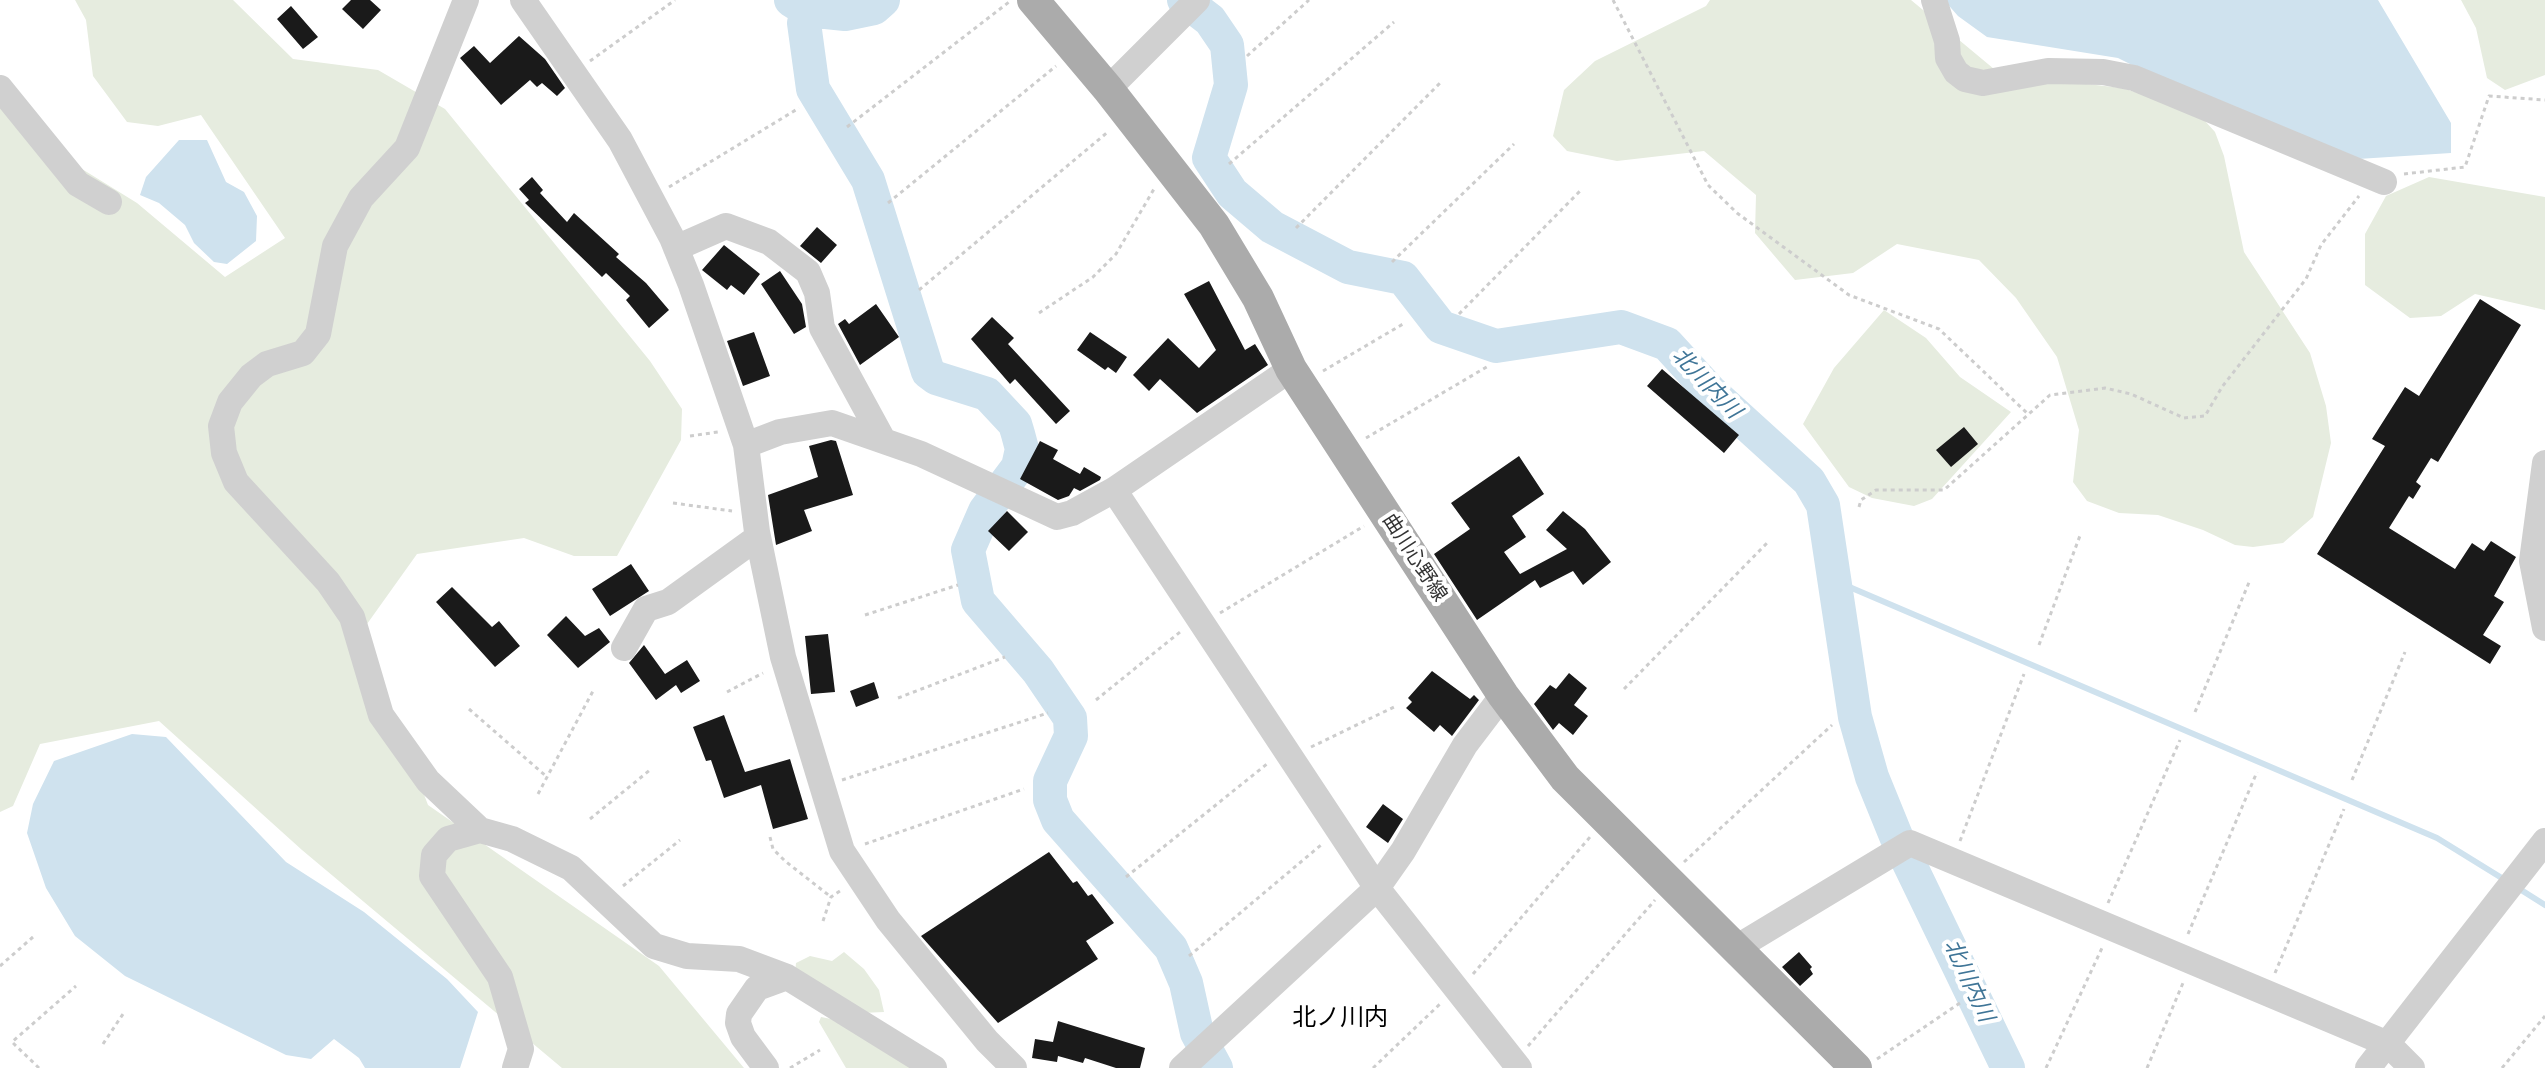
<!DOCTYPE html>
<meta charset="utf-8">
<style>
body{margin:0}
canvas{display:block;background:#fff}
</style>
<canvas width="2545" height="1068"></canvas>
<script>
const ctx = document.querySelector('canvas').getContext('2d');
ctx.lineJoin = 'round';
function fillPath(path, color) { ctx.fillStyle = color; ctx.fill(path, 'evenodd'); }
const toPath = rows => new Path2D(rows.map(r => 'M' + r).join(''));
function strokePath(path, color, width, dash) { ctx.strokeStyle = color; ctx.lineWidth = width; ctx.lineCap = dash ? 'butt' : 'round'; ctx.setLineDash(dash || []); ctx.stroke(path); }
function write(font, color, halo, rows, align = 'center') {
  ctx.font = font + ' Signika,"Noto Sans JP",sans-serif'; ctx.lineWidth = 8; ctx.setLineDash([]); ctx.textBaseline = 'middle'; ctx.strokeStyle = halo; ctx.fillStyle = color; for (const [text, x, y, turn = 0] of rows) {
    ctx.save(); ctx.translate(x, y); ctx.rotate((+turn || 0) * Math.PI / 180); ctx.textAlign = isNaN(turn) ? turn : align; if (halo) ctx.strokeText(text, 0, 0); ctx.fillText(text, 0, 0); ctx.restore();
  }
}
fillPath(toPath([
 [75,0,233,0,293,59,378,70,445,109,650,361,682,409,681,440,617,556,574,556,524,538,417,554,362,631,428,805,659,966,744,1068,562,1068,302,850,159,721,40,744,13,806,0,812,0,98,27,135,137,203,225,277,285,238,201,115,158,126,127,122,93,76,86,20],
 [1710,0,1911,0,2000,74,2122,88,2196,111,2215,132,2224,156,2244,252,2310,353,2326,406,2331,443,2313,517,2283,543,2253,547,2235,545,2203,530,2158,515,2119,513,2087,501,2073,482,2079,430,2057,357,2016,298,1979,260,1897,244,1853,273,1795,280,1755,233,1756,195,1704,151,1617,161,1567,151,1553,136,1564,90,1595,61,1706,6],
 [2461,0,2545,0,2545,75,2505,90,2487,78,2476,28],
 [2429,177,2545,197,2545,310,2475,294,2441,316,2410,318,2365,285,2365,234,2386,196],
 [1884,310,1926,338,1960,377,2011,412,1932,499,1914,506,1872,498,1849,487,1803,424,1834,368],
 [844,952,864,969,879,990,884,1012,861,1013,795,973,796,963,810,956,832,961],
 [821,1017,831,1019,914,1068,846,1068,819,1022]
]), '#e6ecdf');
fillPath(toPath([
 [1944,0,2378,0,2451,123,2451,153,2358,159,2214,106,2118,58,1987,37,1958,16],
 [179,140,207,140,226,182,244,192,257,216,256,241,227,264,214,262,194,243,185,225,159,203,140,195,146,177],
 [132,734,166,737,286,862,364,912,447,979,478,1012,460,1068,365,1068,359,1058,334,1039,311,1059,286,1055,125,976,75,936,46,888,27,833,33,804,54,761]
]), '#cfe2ee');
strokePath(toPath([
 [1833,580,2437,838,2505,880],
 [2518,888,2545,905]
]), '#cfe2ee', 6);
strokePath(toPath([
 [791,0,807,10,845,14,874,8,883,0],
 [1184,0,1210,20,1227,45,1231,85,1209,158,1232,193,1272,227,1348,267,1403,278,1441,327,1496,346,1621,327,1667,344,1710,391,1809,481,1823,505,1855,717,1872,777,1896,836,2008,1068],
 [807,10,804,23,813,89,868,180,928,372,936,378,987,394,1015,424,1018,434,1022,449,1018,467,985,511,968,550,978,601,1038,671,1070,718,1071,736,1050,781,1050,800,1058,820,1171,948,1186,983,1197,1033,1216,1068]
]), '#cfe2ee', 34);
fillPath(toPath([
 [351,0,370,0,381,10,363,29,342,9],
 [291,6,318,37,303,49,277,19],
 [519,36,545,59,565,88,557,96,542,83,537,87,530,80,501,105,460,58,474,46,490,63],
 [532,177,543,190,540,193,567,222,574,213,619,254,616,257,646,283,669,310,649,328,626,300,630,296,606,273,602,277,525,203,529,200,519,189],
 [817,227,837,245,821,263,800,246],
 [724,245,760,274,744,295,731,285,727,290,702,270],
 [780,271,802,304,806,327,794,334,761,284],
 [1209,281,1245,350,1255,344,1268,365,1197,413,1160,379,1149,391,1133,375,1168,338,1199,368,1216,350,1184,294],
 [2480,299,2521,325,2438,462,2431,458,2416,482,2421,486,2413,499,2409,496,2389,528,2455,569,2472,543,2484,551,2491,541,2516,557,2494,596,2504,602,2483,635,2501,646,2490,664,2317,554,2385,446,2372,439,2405,387,2419,396],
 [876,304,899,337,860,365,838,324,845,319,849,324],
 [992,317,1014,338,1008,344,1070,411,1056,424,1015,379,1010,384,971,339],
 [754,332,770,376,743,386,727,341],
 [1090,332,1127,357,1116,373,1108,367,1105,370,1077,350],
 [1662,369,1739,435,1724,453,1647,386],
 [1964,427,1978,444,1951,467,1936,450],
 [831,440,836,441,853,495,804,510,812,531,776,545,768,495,818,477,809,446],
 [1040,441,1058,450,1053,459,1080,474,1084,467,1101,477,1100,480,1080,491,1074,488,1069,496,1058,500,1020,479],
 [1519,456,1544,494,1512,516,1526,537,1504,552,1520,574,1567,549,1546,530,1563,511,1585,529,1611,562,1583,585,1573,571,1540,588,1535,580,1477,620,1434,554,1470,529,1451,503],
 [1007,511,1028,532,1009,551,988,531],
 [631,564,649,591,610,616,592,589],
 [452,587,492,627,499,621,520,646,495,667,436,602],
 [566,616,585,636,599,628,610,642,578,668,547,635],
 [828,634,835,692,811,694,805,636],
 [644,645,665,674,687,660,700,681,681,693,676,685,656,700,629,663],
 [1432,671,1470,699,1474,695,1479,700,1452,736,1440,725,1434,732,1406,708,1412,702,1408,698],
 [1569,673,1587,688,1574,705,1588,716,1573,735,1559,723,1553,730,1534,704,1550,685,1556,689],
 [874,682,879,698,856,707,850,691],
 [724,715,745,772,790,759,808,819,773,829,761,785,724,798,711,760,706,761,693,727],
 [1383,804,1403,819,1388,843,1366,827],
 [1049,852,1073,883,1077,881,1088,896,1092,894,1114,923,1086,941,1098,959,998,1023,921,936],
 [1799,952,1812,967,1810,969,1813,974,1800,986,1782,967],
 [1058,1021,1145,1048,1140,1068,1116,1068,1085,1058,1083,1063,1058,1056,1057,1062,1032,1058,1035,1039,1053,1042]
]), '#1a1a1a');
strokePath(toPath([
 [1613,0,1708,185,1737,213,1849,295,1939,329,2028,414],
 [1247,56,1309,0],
 [590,61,675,0],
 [847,127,1009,2],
 [1229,164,1394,22],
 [2404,174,2465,167,2489,96,2545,100],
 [669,187,799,108],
 [888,203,1056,66],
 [1296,228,1442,81],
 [1392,262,1514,144],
 [919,290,1109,131],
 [1039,313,1093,277,1116,254,1154,189],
 [1459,314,1581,190],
 [1323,371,1403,324],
 [690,436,718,432],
 [1366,438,1490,365],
 [673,503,732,511],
 [1859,507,1861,500,1876,490,1944,490,2050,395,2105,388,2131,394,2184,418,2205,416,2222,387,2306,279,2321,245,2359,196],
 [1220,613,1364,526],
 [865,615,958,585],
 [2039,645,2081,533],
 [1624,689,1769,541],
 [727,692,763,673],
 [898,698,1005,657],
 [1096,700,1180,632],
 [469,709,547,777],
 [2195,712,2250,580],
 [1311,747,1394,707],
 [842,780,1048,713],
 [2352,780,2405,652],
 [538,794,593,691],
 [590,819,650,770],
 [770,837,773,849,785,861,831,897],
 [1960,841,2024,674],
 [865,844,1024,789],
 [1684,862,1832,725],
 [1126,877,1267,764],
 [623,886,680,840],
 [2108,903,2180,740],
 [823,921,831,897,840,891],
 [2188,934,2257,772],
 [1189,956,1321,845],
 [0,966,33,937],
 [2275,973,2344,809],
 [1473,974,1590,837],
 [103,1044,123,1014],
 [1528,1046,1655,900],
 [1877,1059,1960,1003],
 [39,1068,12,1042,76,986],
 [790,1068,820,1050],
 [1373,1068,1440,1004],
 [2046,1068,2102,948],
 [2147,1068,2183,983],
 [2502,1068,2545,1016]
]), '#cdcdcd', 3, [4, 4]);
strokePath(toPath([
 [466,0,407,148,361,198,335,246,318,334,303,353,267,364,251,376,230,402,221,426,224,453,236,482,328,582,352,617,381,715,428,781,480,830],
 [523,0,620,140,672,238,691,285,746,445,757,532,783,657,842,851,888,920,987,1041,1014,1068],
 [1934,0,1947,41,1948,58,1956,72,1965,79,1983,83,2048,71,2103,72,2134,78,2384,182],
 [0,88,78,184,109,202],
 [1108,89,1197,0],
 [676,248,726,226,769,242,808,272,817,293,822,328,882,438],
 [746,445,780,432,832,423,921,454,1057,517,1072,513,1114,490,1291,369],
 [2545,463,2532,561,2545,628],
 [1114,490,1377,888,1519,1068],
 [624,648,646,609,668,602,758,537],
 [1736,948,1910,843,2388,1044,2412,1068],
 [515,1068,521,1049,500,977,432,876,434,855,448,839,480,830,512,839,571,868,654,946,687,956,739,959,787,977,934,1068],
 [766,1068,743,1037,738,1023,739,1014,757,988,787,977],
 [1182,1068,1377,888,1403,851,1465,745,1503,695],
 [2368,1068,2545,841]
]), '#d0d0d0', 26);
strokePath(toPath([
 [1033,0,1108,89,1214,225,1258,298,1291,369,1503,695,1565,778,1856,1068]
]), '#ababab', 32);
write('20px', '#333', '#fff', [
 ["曲川心野線",1414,558,57]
]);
write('italic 22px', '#3f7597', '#fff', [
 ["北川内川",1706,384,46],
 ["北川内川",1968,981,65]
]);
write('24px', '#000', '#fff', [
 ["北ノ川内",1340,1019]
]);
</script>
